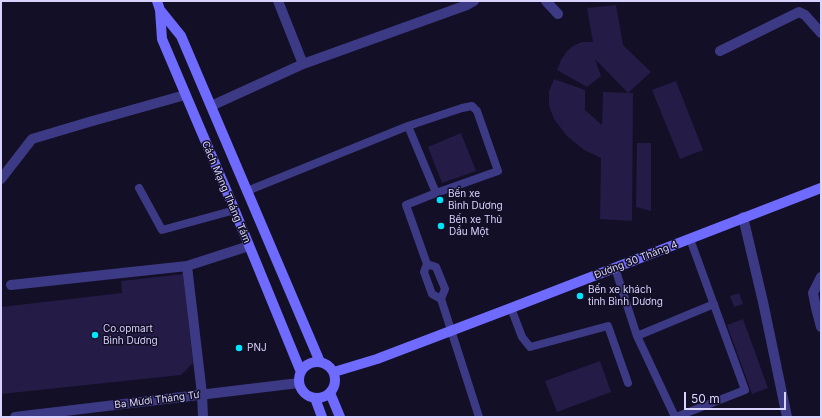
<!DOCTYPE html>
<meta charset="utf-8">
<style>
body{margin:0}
#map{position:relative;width:822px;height:418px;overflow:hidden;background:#130f26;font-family:Inter,sans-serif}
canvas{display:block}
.frame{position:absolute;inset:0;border:2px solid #d9d4ff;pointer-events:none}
.scale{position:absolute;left:684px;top:392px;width:102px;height:18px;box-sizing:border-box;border:2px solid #d9d4ff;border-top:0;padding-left:5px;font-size:12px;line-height:14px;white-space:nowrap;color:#d9d4ff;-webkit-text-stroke:3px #130f26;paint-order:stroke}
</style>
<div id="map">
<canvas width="822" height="418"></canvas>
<div class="frame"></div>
<div class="scale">50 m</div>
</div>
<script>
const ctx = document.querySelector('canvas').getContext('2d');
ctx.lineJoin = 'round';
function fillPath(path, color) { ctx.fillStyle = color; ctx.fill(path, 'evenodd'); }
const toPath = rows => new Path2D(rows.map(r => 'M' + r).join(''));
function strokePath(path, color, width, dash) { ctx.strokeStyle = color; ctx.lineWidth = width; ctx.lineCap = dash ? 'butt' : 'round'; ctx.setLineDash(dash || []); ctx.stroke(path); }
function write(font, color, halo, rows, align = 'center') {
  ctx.font = font + ' Inter,sans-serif'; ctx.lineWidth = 3; ctx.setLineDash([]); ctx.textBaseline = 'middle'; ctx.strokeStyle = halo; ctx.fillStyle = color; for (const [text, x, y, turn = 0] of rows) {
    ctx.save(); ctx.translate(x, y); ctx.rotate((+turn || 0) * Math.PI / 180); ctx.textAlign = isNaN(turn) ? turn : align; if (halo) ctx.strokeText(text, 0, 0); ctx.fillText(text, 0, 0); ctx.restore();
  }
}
fillPath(toPath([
 [616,5,623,45,651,72,628,93,595,59,601,76,587,87,557,70,561,60,567,51,573,46,582,42,593,42,587,8],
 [554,79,585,90,585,110,602,125,603,92,633,93,632,221,600,219,601,158,584,150,567,136,554,119,549,106,549,91],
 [676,81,703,150,680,159,652,90],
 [461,133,476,171,442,183,428,147],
 [637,143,651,143,651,211,636,207],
 [183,274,193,363,181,375,1,394,1,307,122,293,121,281],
 [739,293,743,304,734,307,730,296],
 [743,319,768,388,752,394,727,325],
 [600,361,611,392,557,412,545,381]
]), '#241b47');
strokePath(toPath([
 [408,126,436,193],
 [139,188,162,230,235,210],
 [247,191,408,126,462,108,472,106,477,111,498,171,436,193,406,205,427,264,424,272,432,294,441,299,479,417],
 [427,264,436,267,445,289,441,299],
 [615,268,637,336,675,417],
 [511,308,522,337,530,347,608,326,628,383],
 [637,336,714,304],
 [676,417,745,390,690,239]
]), '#3d3a85', 8);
strokePath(toPath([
 [278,1,303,64],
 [546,1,558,14],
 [720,51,799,12,805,15,821,33],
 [211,106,303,64,467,5,474,1],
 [1,179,32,139,89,122,185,95],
 [743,217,763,302,787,417],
 [821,277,813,293,816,308,821,327],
 [11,285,187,266],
 [203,417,202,394,187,266,249,246]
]), '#3d3a85', 10);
strokePath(toPath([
 [15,417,299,383]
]), '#3d3a85', 10);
strokePath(toPath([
 [157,1,160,10,162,39,230,199,301,372],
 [160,10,181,36,320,362],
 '299 380a18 18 0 1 1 36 0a18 18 0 1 1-36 0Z',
 [334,372,377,359,511,308,821,188],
 [330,393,340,417],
 [315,398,322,417]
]), '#6f6bff', 10);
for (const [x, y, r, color] of [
 [440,200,4,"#00e5ff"],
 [441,226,4,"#00e5ff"],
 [580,296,4,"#00e5ff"],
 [95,335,4,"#00e5ff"],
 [239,348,4,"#00e5ff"]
]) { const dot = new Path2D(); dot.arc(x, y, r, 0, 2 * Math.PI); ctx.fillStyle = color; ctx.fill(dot); strokePath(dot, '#130f26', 1.5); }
write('10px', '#d9d4ff', '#130f26', [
 ["Cách Mạng Tháng Tám",226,192,67],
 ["Đường 30 Tháng 4",636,260,-21],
 ["Ba Mươi Tháng Tư",157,400,-7]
]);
write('10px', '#d9d4ff', '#130f26', [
 ["Bến xe",448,194],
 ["Bình Dương",448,206],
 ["Bến xe Thủ",449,220],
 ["Dầu Một",449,232],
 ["Bến xe khách",588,290],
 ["tỉnh Bình Dương",588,302],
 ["Co.opmart",103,329],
 ["Bình Dương",103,341],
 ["PNJ",247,348]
], 'left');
</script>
